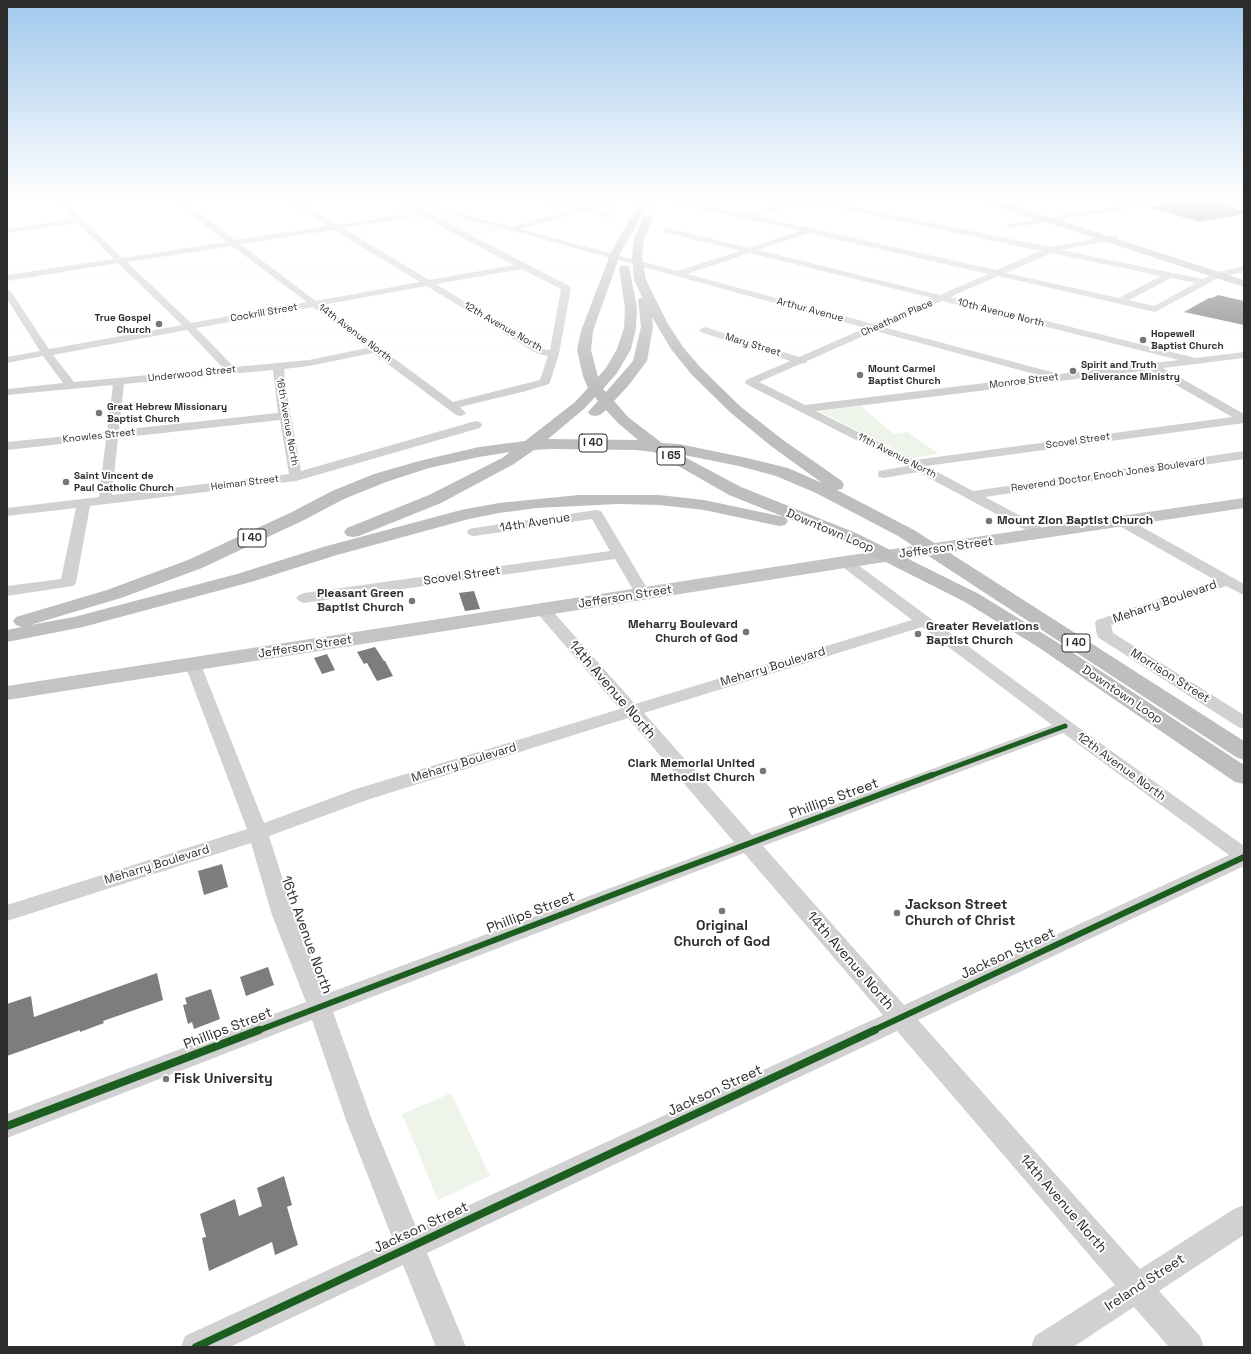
<!DOCTYPE html>
<style>
body{margin:0}
#map{position:relative;width:1251px;height:1354px;overflow:hidden;background:#fff;font-family:"Space Grotesk",sans-serif}
canvas{display:block}
.frame{position:absolute;inset:0;border:8px solid #2c2c2c;pointer-events:none}
</style>
<div id="map">
<canvas width="1251" height="1354"></canvas>
<div class="frame"></div>
</div>
<script>
const ctx = document.querySelector('canvas').getContext('2d');
ctx.lineJoin = 'round';
function fillPath(path, color) { ctx.fillStyle = color; ctx.fill(path, 'evenodd'); }
const toPath = rows => new Path2D(rows.map(r => 'M' + r).join(''));
function strokePath(path, color, width, dash) { ctx.strokeStyle = color; ctx.lineWidth = width; ctx.lineCap = dash ? 'butt' : 'round'; ctx.setLineDash(dash || []); ctx.stroke(path); }
function write(font, color, halo, rows, align = 'center') {
  ctx.font = font + ' "Space Grotesk",sans-serif'; ctx.lineWidth = 4; ctx.setLineDash([]); ctx.textBaseline = 'middle'; ctx.strokeStyle = halo; ctx.fillStyle = color; for (const [text, x, y, turn = 0] of rows) {
    ctx.save(); ctx.translate(x, y); ctx.rotate((+turn || 0) * Math.PI / 180); ctx.textAlign = isNaN(turn) ? turn : align; if (halo) ctx.strokeText(text, 0, 0); ctx.fillText(text, 0, 0); ctx.restore();
  }
}
fillPath(toPath([
 [399,199,504,229,472,237],
 [861,406,894,434,908,432,939,454,913,458,819,411],
 [451,1093,490,1176,438,1200,402,1114]
]), '#eff4ea');
fillPath(toPath([
 [1196,199,1206,199,1244,211,1244,214,1200,222,1147,207],
 [1218,295,1244,301,1244,325,1184,312,1209,298,1212,298],
 [474,591,480,609,465,611,459,593],
 [375,647,384,661,385,661,393,676,377,681,367,663,364,664,357,652],
 [327,654,335,670,322,674,314,658],
 [222,864,228,887,204,895,198,871],
 [268,967,274,985,246,996,240,977],
 [157,973,163,1000,103,1021,104,1023,80,1032,80,1030,7,1056,7,1004,31,996,34,1017],
 [211,989,220,1019,194,1029,192,1022,188,1024,183,1005,187,1004,185,998],
 [284,1176,292,1205,287,1207,298,1245,275,1255,272,1242,209,1271,202,1238,206,1237,200,1214,235,1199,239,1216,262,1206,257,1188]
]), '#7d7d7d');
fillPath(toPath([
 [53,199,61,199,122,258,227,242,171,199,180,199,235,240,328,226,285,199,294,199,337,225,414,213,409,209,413,207,416,207,569,286,571,288,559,354,550,382,549,384,526,391,460,407,466,413,464,415,460,416,456,415,373,353,309,366,284,369,286,390,301,471,472,422,476,421,480,422,482,425,480,428,296,481,90,506,76,583,73,586,7,596,7,586,61,579,76,508,7,516,7,508,99,497,106,439,7,450,7,442,107,432,113,385,7,395,7,389,63,383,43,356,7,363,7,357,40,351,7,299,7,289,10,290,49,349,182,325,118,263,7,281,7,275,114,259,78,223,7,233,7,229,74,219,53,199],
 [420,216,421,216,514,265,429,280,343,228,420,216],
 [334,230,420,282,316,301,240,244,334,230],
 [232,246,307,302,191,323,127,262,232,246],
 [522,269,561,289,550,350,543,349,436,284,522,269],
 [427,286,536,353,548,356,540,380,453,402,322,305,427,286],
 [313,307,367,348,309,360,234,367,196,328,313,307],
 [187,330,223,368,74,382,53,355,187,330],
 [273,370,278,413,119,430,124,384,273,370],
 [280,420,289,474,112,495,118,438,280,420],
 [397,199,409,199,511,227,573,210,536,199,549,199,582,207,616,199,616,203,590,210,610,214,610,218,582,212,520,229,677,271,740,251,664,232,664,228,667,228,749,248,800,231,675,203,674,201,677,199,747,214,798,199,816,199,1049,247,1114,235,1117,235,1117,239,1061,250,1203,279,1214,273,1244,266,1244,272,1220,277,1155,312,998,276,950,297,1196,358,1244,352,1244,358,1163,368,1244,414,1244,423,926,466,973,491,1244,451,1244,459,985,497,1047,530,1049,533,1047,536,1042,537,1037,536,918,472,884,478,879,477,878,474,879,471,907,466,746,384,745,382,746,380,790,361,700,332,699,330,704,327,708,328,799,357,865,328,397,199],
 [806,201,1041,251,996,270,756,216,806,201],
 [809,233,988,274,940,295,758,250,809,233],
 [750,253,932,298,873,324,687,274,750,253],
 [1051,253,1161,276,1119,298,1006,273,1051,253],
 [1171,278,1196,283,1154,306,1129,300,1171,278],
 [942,301,1179,360,1059,374,883,327,942,301],
 [875,331,1042,376,805,405,759,382,800,364,806,363,807,361,875,331],
 [1150,370,1232,417,915,460,816,411,1150,370],
 [1161,199,1179,199,1175,201,1009,228,1005,226,1009,224,1161,199],
 [1207,199,1219,199,1244,206,1244,210,1207,199],
 [596,510,601,511,603,514,651,595,648,598,643,600,638,598,615,559,304,603,299,601,296,598,299,595,304,593,610,551,592,519,474,536,469,535,467,532,469,529,474,528,596,510],
 [1121,517,1126,518,1244,584,1244,595,1226,586,1111,625,1113,633,1244,715,1244,729,1238,727,1099,638,1097,635,1095,623,1097,620,1215,580,1116,524,1114,521,1116,518,1121,517],
 [845,558,850,559,1071,722,1244,846,1244,866,918,1020,1140,1269,1234,1209,1244,1205,1244,1235,1159,1291,1200,1336,1204,1347,1169,1347,1134,1307,1073,1347,1031,1347,1035,1336,1115,1285,897,1031,427,1253,466,1347,436,1347,403,1265,230,1347,181,1347,185,1336,393,1240,346,1120,312,1020,7,1138,7,1114,306,1002,272,915,251,843,7,921,7,905,247,829,185,665,187,661,193,660,199,661,201,665,264,823,356,789,620,709,537,613,535,610,537,607,543,605,549,607,635,704,912,620,840,565,838,562,840,559,845,558],
 [922,627,1052,725,752,835,644,713,922,627],
 [628,718,734,842,326,994,294,915,269,836,370,799,628,718],
 [1063,733,1229,855,904,1005,763,846,1063,733],
 [744,853,883,1015,417,1229,372,1120,333,1012,744,853]
]), '#d1d1d1');
fillPath(toPath([
 [979,199,994,199,1244,280,1244,287,981,201,979,199],
 [1244,498,1244,508,845,568,7,700,7,686,845,556,1244,498]
]), '#c4c4c4');
fillPath(toPath([
 [641,199,651,199,621,252,593,331,591,350,598,377,606,368,617,349,624,328,625,308,619,268,621,266,629,266,637,308,636,328,631,349,617,373,603,389,606,392,633,361,641,327,638,300,642,297,634,280,632,256,634,239,643,217,648,214,653,217,644,239,642,256,646,280,668,324,683,347,702,369,741,407,783,440,842,481,844,485,842,489,837,490,914,530,1244,741,1244,760,1236,757,898,536,816,493,776,476,739,466,679,454,741,487,856,533,979,594,1052,639,1244,765,1244,784,1235,782,1038,647,965,602,844,541,785,517,788,521,785,525,779,526,704,510,659,505,618,504,537,508,499,513,469,519,337,555,251,582,83,627,7,642,7,630,22,627,16,625,13,621,16,617,107,590,188,560,292,512,332,491,374,474,419,461,479,447,525,441,575,402,588,388,583,376,577,350,581,331,611,252,641,199],
 [652,317,671,349,692,375,731,413,771,446,822,483,788,468,747,458,679,444,662,443,628,417,614,401,628,386,647,361,653,327,652,317],
 [595,397,598,401,588,412,590,415,595,416,600,415,606,410,618,423,638,440,548,439,585,408,595,397],
 [551,449,635,450,654,452,729,495,784,517,704,500,659,495,579,495,499,503,461,510,323,547,237,574,74,617,30,625,121,598,202,568,304,520,344,499,386,482,429,468,479,457,510,452,502,458,429,495,347,528,344,532,347,536,353,537,359,536,441,503,514,464,534,450,551,449]
]), '#bebebe');
strokePath(toPath([
 [930,776,1065,726]
]), '#1b5e20', 5);
strokePath(toPath([
 [257,1031,641,884,932,775],
 [872,1031,1244,857]
]), '#1b5e20', 6);
strokePath(toPath([
 [7,1126,259,1030],
 [196,1347,875,1030]
]), '#1b5e20', 8);
const sky = ctx.createLinearGradient(0, 0, 0, 389);
sky.addColorStop(0, '#a0c8ec');
sky.addColorStop(0.51, '#fff');
sky.addColorStop(1, '#ffffff00');
ctx.fillStyle = sky;
ctx.fillRect(0, 0, 1251, 389);
for (const [x, y, r, color] of [
 [159,324,4,"#767676"],
 [1143,340,4,"#767676"],
 [1073,371,4,"#767676"],
 [860,375,4,"#767676"],
 [99,413,4,"#767676"],
 [66,482,4,"#767676"],
 [989,521,4,"#767676"],
 [412,601,4,"#767676"],
 [746,632,4,"#767676"],
 [918,634,4,"#767676"],
 [763,771,4,"#767676"],
 [722,911,4,"#767676"],
 [897,913,4,"#767676"],
 [166,1079,4,"#767676"]
]) { const dot = new Path2D(); dot.arc(x, y, r, 0, 2 * Math.PI); ctx.fillStyle = color; ctx.fill(dot); strokePath(dot, '#fff', 1.5); }
write('10px', '#2c2c2c', '#fff', [
 ["Arthur Avenue",810,310,15],
 ["Cockrill Street",264,313,-10],
 ["10th Avenue North",1001,313,14],
 ["Cheatham Place",897,318,-24],
 ["12th Avenue North",503,327,30],
 ["14th Avenue North",355,333,37],
 ["Mary Street",753,345,17],
 ["Underwood Street",192,374,-6],
 ["Monroe Street",1024,381,-7],
 ["16th Avenue North",287,422,80],
 ["Knowles Street",99,436,-6],
 ["Scovel Street",1078,441,-8],
 ["11th Avenue North",897,456,27],
 ["Reverend Doctor Enoch Jones Boulevard",1108,475,-8],
 ["Heiman Street",245,483,-7]
]);
write('bold 10px', '#2c2c2c', '#fff', [
 ["True Gospel",151,318,"right"],
 ["Church",151,330,"right"],
 ["Hopewell",1151,334],
 ["Baptist Church",1151,346],
 ["Spirit and Truth",1081,365],
 ["Deliverance Ministry",1081,377],
 ["Mount Carmel",868,369],
 ["Baptist Church",868,381],
 ["Great Hebrew Missionary",107,407],
 ["Baptist Church",107,419],
 ["Saint Vincent de",74,476],
 ["Paul Catholic Church",74,488]
], 'left');
for (const [x, y, w] of [
 [593,443,28],
 [671,456,28],
 [252,538,28],
 [1076,643,28]
]) { const box = new Path2D(); box.roundRect(x - w / 2, y - 9, w, 18, 3); ctx.fillStyle = '#fff'; ctx.fill(box); strokePath(box, '#2c2c2c', 1); }
write('bold 11px', '#2c2c2c', null, [
 ["I 40",593,443],
 ["I 65",671,456],
 ["I 40",252,538],
 ["I 40",1076,643]
]);
write('bold 12px', '#2c2c2c', '#fff', [
 ["Mount Zion Baptist Church",997,521,"left"],
 ["Pleasant Green",404,594],
 ["Baptist Church",404,608],
 ["Meharry Boulevard",738,625],
 ["Church of God",738,639],
 ["Greater Revelations",926,627,"left"],
 ["Baptist Church",926,641,"left"],
 ["Clark Memorial United",755,764],
 ["Methodist Church",755,778]
], 'right');
write('12px', '#2c2c2c', '#fff', [
 ["14th Avenue",535,523,-9],
 ["Downtown Loop",830,531,23],
 ["Jefferson Street",946,548,-8],
 ["Scovel Street",462,576,-8],
 ["Jefferson Street",625,597,-9],
 ["Meharry Boulevard",1165,602,-19],
 ["Jefferson Street",305,647,-9],
 ["Meharry Boulevard",773,667,-17],
 ["Morrison Street",1170,676,32],
 ["Downtown Loop",1122,695,34],
 ["Meharry Boulevard",464,763,-17],
 ["12th Avenue North",1121,767,36],
 ["Meharry Boulevard",157,865,-17]
]);
write('14px', '#2c2c2c', '#fff', [
 ["14th Avenue North",612,690,49],
 ["Phillips Street",834,799,-20],
 ["Phillips Street",531,913,-21],
 ["16th Avenue North",306,935,70],
 ["Jackson Street",1008,954,-25],
 ["14th Avenue North",850,961,49],
 ["Phillips Street",228,1029,-21],
 ["Jackson Street",715,1091,-25],
 ["14th Avenue North",1063,1204,49],
 ["Jackson Street",421,1228,-25],
 ["Ireland Street",1145,1283,-33]
]);
write('bold 14px', '#2c2c2c', '#fff', [
 ["Jackson Street",905,905],
 ["Church of Christ",905,921],
 ["Original",722,926,"center"],
 ["Church of God",722,942,"center"],
 ["Fisk University",174,1079]
], 'left');
</script>
